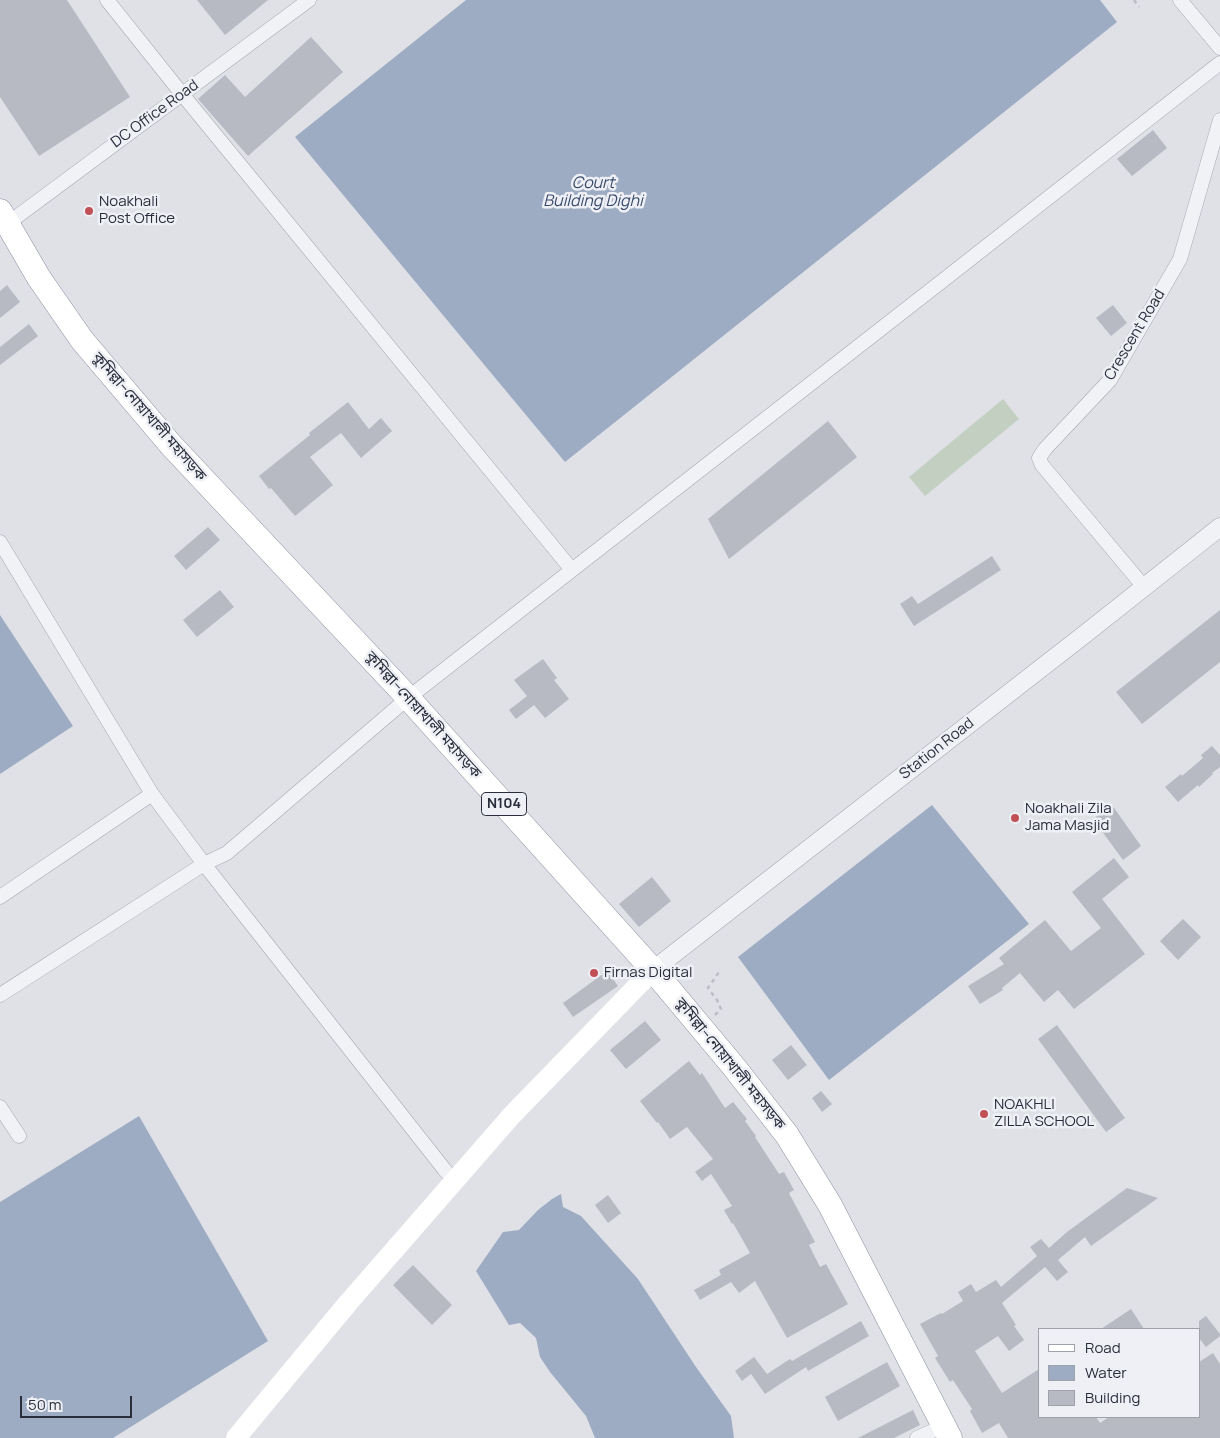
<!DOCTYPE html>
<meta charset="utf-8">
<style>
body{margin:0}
#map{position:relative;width:1220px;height:1438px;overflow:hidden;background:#dfe1e7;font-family:Manrope,sans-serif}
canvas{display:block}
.legend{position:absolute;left:1038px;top:1328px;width:162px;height:90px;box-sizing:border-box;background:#eef0f5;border:1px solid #a0a2ab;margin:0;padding:6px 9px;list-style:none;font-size:15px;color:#2a2e3c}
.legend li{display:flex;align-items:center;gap:10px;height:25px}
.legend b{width:25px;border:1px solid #a0a2ab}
.scale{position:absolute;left:20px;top:1396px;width:112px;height:22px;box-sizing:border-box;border:2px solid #2a2e3c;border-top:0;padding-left:6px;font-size:15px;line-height:18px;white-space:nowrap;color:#2a2e3c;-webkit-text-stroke:4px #eef0f5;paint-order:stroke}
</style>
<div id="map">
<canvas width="1220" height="1438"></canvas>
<ul class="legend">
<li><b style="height:6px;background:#fff"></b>Road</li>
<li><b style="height:14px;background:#9eacc3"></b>Water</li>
<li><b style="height:14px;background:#b7bac3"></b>Building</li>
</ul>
<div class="scale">50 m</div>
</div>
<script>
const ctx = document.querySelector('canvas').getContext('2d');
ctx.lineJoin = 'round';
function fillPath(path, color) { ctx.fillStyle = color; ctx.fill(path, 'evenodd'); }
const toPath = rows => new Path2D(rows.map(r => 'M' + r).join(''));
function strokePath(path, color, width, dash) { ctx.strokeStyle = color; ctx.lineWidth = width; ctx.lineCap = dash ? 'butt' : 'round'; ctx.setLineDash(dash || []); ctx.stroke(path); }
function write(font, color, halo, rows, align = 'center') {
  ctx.font = font + ' Manrope,"Noto Sans Bengali",sans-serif'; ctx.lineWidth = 5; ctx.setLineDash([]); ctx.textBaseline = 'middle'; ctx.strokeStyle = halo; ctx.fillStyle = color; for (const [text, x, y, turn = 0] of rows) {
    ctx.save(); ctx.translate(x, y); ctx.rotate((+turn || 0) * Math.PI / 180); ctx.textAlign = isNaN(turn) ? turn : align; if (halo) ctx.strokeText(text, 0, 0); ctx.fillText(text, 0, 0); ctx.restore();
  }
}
fillPath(toPath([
 [1003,399,1019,419,925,496,909,477]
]), '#c3d0c1');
fillPath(toPath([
 [466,0,1100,0,1117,22,565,462,295,137],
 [0,615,73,726,0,774],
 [932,805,1029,924,829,1080,738,957],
 [139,1116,268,1341,113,1438,0,1438,0,1202],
 [561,1194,563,1207,581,1216,638,1279,696,1367,731,1416,734,1438,595,1438,586,1416,550,1372,540,1357,536,1338,520,1323,509,1325,476,1271,503,1232,519,1230,538,1210,552,1199]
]), '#9eacc3');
fillPath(toPath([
 [0,0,67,0,130,97,39,156,0,97],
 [197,0,268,0,225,35],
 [311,37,343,72,248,156,198,99,225,75,245,97],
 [1153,130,1167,148,1132,176,1117,159],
 [7,285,20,302,0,318,0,291],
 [1113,305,1127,323,1111,336,1096,318],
 [29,324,38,336,0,365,0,347],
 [348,402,369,429,381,418,392,431,361,458,341,433,310,457,333,485,295,516,271,488,269,489,259,476,310,435,309,433],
 [828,421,857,457,729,559,708,519],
 [208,527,220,540,186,570,174,556],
 [992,556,1001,570,914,626,900,604,912,596,918,604],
 [220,590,234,607,197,637,183,620],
 [1220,610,1220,662,1142,724,1116,692],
 [543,659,557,678,554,680,569,699,545,718,534,705,516,719,509,710,527,696,514,680],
 [1212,746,1220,755,1220,767,1212,773,1213,774,1199,787,1198,785,1178,802,1165,787,1181,774,1182,776,1203,758,1201,755],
 [1112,805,1141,846,1123,860,1093,819],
 [1114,858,1129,877,1102,899,1145,954,1074,1009,1058,990,1044,1002,1020,973,1002,988,1003,990,980,1004,968,986,1004,964,999,958,1045,920,1071,951,1101,928,1072,892],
 [652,877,671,901,639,927,619,904],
 [1183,919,1201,937,1178,960,1160,941],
 [607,971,618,986,573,1017,563,1003],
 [645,1021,661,1040,626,1069,610,1050],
 [1057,1025,1125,1118,1106,1132,1038,1039],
 [791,1045,807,1065,788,1080,772,1060],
 [689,1061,700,1075,702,1073,725,1108,733,1102,747,1119,745,1121,756,1136,755,1137,779,1174,784,1172,794,1190,789,1193,815,1242,809,1245,820,1267,826,1264,848,1304,787,1338,755,1281,739,1293,731,1282,700,1300,694,1290,721,1275,719,1270,750,1253,733,1223,732,1224,724,1210,732,1206,711,1174,702,1181,695,1172,713,1159,687,1127,670,1139,658,1122,657,1123,640,1101],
 [821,1091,832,1104,822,1112,812,1098],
 [1127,1188,1158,1198,1091,1246,1085,1237,1058,1260,1068,1272,1057,1281,1045,1267,1002,1303,1016,1325,1014,1326,1024,1340,1009,1351,998,1336,975,1351,1002,1393,1039,1369,1039,1417,1096,1417,1100,1423,1109,1417,1199,1417,1199,1362,1213,1353,1220,1364,1220,1438,1008,1438,999,1423,982,1433,970,1411,972,1409,953,1380,950,1382,935,1358,938,1356,920,1324,941,1313,942,1314,963,1301,958,1292,971,1284,976,1292,996,1280,1001,1287,1037,1256,1030,1247,1041,1239,1049,1248,1067,1232],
 [608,1195,621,1213,608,1223,595,1205],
 [413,1265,452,1305,432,1325,393,1285],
 [1131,1309,1144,1329,1101,1329],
 [1206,1316,1220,1334,1220,1336,1206,1347,1199,1338,1199,1321],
 [861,1321,869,1336,808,1371,806,1367,765,1394,751,1374,742,1381,735,1371,754,1357,767,1374,790,1359,792,1361],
 [887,1362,900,1386,838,1421,825,1397],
 [913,1410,920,1425,894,1438,858,1438]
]), '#b7bac3');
const minor = toPath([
 [107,0,182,94,572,570],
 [1180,0,1220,48],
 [3,227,309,0],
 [0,542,152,794,204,864,227,853,408,698,955,271,1220,63],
 [1144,587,1042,465,1039,458,1045,449,1110,380,1180,259,1220,120],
 [0,897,152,794],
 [0,995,204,864,444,1169,454,1181],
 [0,1107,19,1136],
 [917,1438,944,1426]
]);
const tertiary = toPath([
 [653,970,1085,634,1220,527]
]);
const trunk = toPath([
 [0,211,39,278,82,340,171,445,401,690,653,970,734,1067,787,1135,830,1205,950,1438]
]);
strokePath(minor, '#a5a8b0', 15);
strokePath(tertiary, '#a5a8b0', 19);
strokePath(trunk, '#888e9c', 25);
strokePath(toPath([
 [1134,0,1139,7],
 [715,1015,721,1009,717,1000,708,988,719,972]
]), '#bdbfc6', 2.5, [4, 4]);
strokePath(minor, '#f1f2f6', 14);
strokePath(tertiary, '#f1f2f6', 18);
strokePath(toPath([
 [236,1438,348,1303,512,1115,653,970]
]), '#fff', 20);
strokePath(trunk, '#fff', 24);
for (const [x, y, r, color] of [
 [89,211,5,"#c05055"],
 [1015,818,5,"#c05055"],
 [594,973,5,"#c05055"],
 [984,1114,5,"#c05055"]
]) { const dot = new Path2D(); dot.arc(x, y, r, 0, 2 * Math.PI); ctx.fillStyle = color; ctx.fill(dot); strokePath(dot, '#eef0f5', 2); }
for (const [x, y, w] of [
 [504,804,45]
]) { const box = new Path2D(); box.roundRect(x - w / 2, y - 11.5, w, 23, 4); ctx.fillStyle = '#eef0f5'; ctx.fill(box); strokePath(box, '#2a2e3c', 1); }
write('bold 14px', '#2a2e3c', null, [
 ["N104",504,804]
]);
write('15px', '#2a2e3c', '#eef0f5', [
 ["DC Office Road",155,114,-36],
 ["Crescent Road",1135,335,-59],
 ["কুমিল্লা–নোয়াখালী মহাসড়ক",149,417,49],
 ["কুমিল্লা–নোয়াখালী মহাসড়ক",423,715,48],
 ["Station Road",937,749,-38],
 ["কুমিল্লা–নোয়াখালী মহাসড়ক",730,1064,51]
]);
write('15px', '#2a2e3c', '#eef0f5', [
 ["Noakhali",99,202],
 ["Post Office",99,219],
 ["Noakhali Zila",1025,809],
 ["Jama Masjid",1025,826],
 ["Firnas Digital",604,973],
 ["NOAKHLI",994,1105],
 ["ZILLA SCHOOL",994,1122]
], 'left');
write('italic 16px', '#384a6c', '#eef0f5', [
 ["Court",593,184],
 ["Building Dighi",593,202]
]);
</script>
